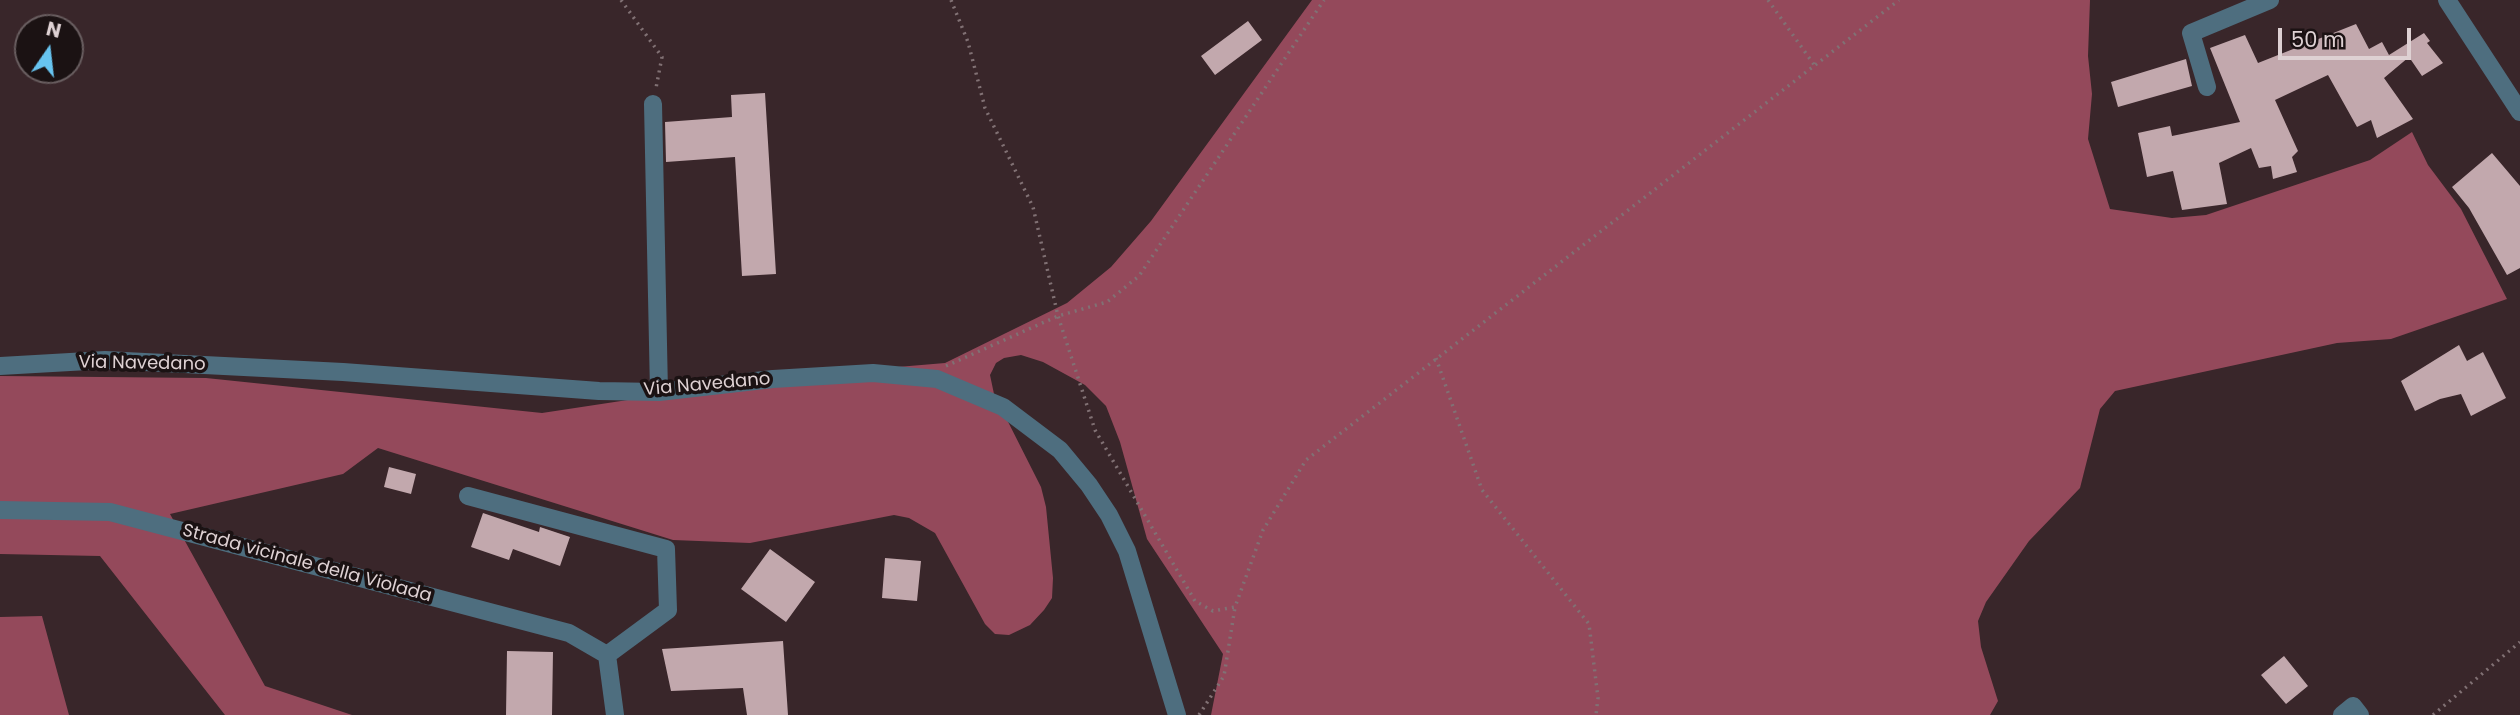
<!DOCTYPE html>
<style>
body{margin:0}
#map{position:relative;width:2520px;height:715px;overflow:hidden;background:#39262a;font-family:Poppins,sans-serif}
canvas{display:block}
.north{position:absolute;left:14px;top:14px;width:70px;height:70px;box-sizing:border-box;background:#1b1213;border:2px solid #695e60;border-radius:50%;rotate:14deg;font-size:19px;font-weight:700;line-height:28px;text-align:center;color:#ded1d3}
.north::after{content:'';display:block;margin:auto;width:24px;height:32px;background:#67c4f0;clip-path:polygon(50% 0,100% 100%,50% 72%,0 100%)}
.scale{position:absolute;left:2278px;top:28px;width:133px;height:32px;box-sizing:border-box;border:4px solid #ded1d3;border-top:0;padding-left:9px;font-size:21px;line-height:24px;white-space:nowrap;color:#ded1d3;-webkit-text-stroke:5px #1b1213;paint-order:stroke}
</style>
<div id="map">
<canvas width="2520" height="715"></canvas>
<div class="north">N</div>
<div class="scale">50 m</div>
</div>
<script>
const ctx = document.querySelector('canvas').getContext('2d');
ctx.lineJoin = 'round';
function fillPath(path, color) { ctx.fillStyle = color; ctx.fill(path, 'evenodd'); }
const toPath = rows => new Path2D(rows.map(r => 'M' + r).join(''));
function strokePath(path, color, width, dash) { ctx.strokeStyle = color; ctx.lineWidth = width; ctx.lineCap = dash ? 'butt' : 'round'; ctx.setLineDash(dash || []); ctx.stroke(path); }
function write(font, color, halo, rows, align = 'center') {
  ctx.font = font + ' Poppins,sans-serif'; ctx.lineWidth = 7; ctx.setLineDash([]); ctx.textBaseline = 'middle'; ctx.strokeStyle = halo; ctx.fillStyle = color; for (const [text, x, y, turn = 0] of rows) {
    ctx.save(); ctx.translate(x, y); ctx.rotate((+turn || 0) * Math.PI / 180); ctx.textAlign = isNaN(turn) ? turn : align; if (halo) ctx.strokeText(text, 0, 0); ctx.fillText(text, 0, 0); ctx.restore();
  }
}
fillPath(toPath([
 [1312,0,2090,0,2088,56,2092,94,2088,139,2110,209,2172,218,2206,215,2370,160,2412,132,2428,165,2461,209,2507,299,2391,339,2337,343,2115,391,2100,409,2080,488,2029,541,1986,602,1978,621,1981,647,1998,701,1990,715,1211,715,1223,654,1147,539,1120,442,1106,406,1085,385,1043,362,1021,355,1004,358,996,363,990,375,994,394,1041,487,1046,507,1053,578,1052,598,1044,610,1030,625,1009,635,995,634,985,624,935,533,909,518,894,515,750,543,673,540,378,448,343,474,170,514,265,686,352,715,225,715,100,556,0,554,0,376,206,378,542,413,779,377,945,363,1067,303,1111,267,1151,221],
 [42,616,69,715,0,715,0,617]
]), '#94495b');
fillPath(toPath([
 [1248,21,1262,40,1215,75,1201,56],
 [2356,24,2369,49,2382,42,2389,55,2424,33,2430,41,2427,43,2443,63,2422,76,2409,57,2384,78,2413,119,2377,138,2371,120,2357,127,2328,75,2275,100,2298,151,2292,157,2297,172,2273,179,2271,166,2259,168,2251,148,2219,163,2227,204,2182,210,2173,171,2147,177,2138,133,2170,126,2172,136,2240,122,2210,48,2245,35,2258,63],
 [2186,59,2192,86,2118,107,2111,82],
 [765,93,776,274,742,276,735,157,666,162,665,122,732,117,731,95],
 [2492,153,2520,186,2520,268,2507,275,2469,208,2452,187],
 [2459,345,2467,361,2483,352,2506,398,2471,416,2461,394,2440,399,2415,411,2401,381],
 [389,467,416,474,411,494,384,487],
 [483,513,539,532,540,527,570,537,560,566,513,549,509,560,471,547],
 [770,549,815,582,786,622,741,589],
 [885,558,921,561,917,601,882,598],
 [783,641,788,715,747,715,743,688,671,691,662,649],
 [507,651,553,652,552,715,506,715],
 [2284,656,2308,686,2286,704,2261,675]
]), '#c2a8ad');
strokePath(toPath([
 [621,0,662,57,656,88],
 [951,0,968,42,985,108,1033,207,1058,316,1095,430,1195,601,1213,611,1235,607,1263,530,1306,460,1899,0],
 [1768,0,1815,66],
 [1436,358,1482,490,1589,624,1598,698,1596,715],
 [946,366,1058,316,1107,302,1139,276,1324,0],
 [1199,715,1224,676,1235,607],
 [2433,715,2520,642]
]), '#817174', 3.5, [2, 5]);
strokePath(toPath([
 [2447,0,2520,112],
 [2207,87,2191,33,2270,0],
 [653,104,659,392],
 [0,366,105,360,343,372,599,391,659,392,773,379,873,373,937,379,1003,407,1060,450,1089,485,1109,515,1127,551,1177,715],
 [468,496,666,549,668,610,607,655,615,715],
 [0,510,110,512,569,633,607,655],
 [2342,715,2353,706,2360,715]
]), '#4e6e7f', 18);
write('18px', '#ded1d3', '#1b1213', [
 ["Via Navedano",142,364,1],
 ["Via Navedano",707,385,-5],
 ["Strada vicinale della Violada",307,564,15]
]);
</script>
